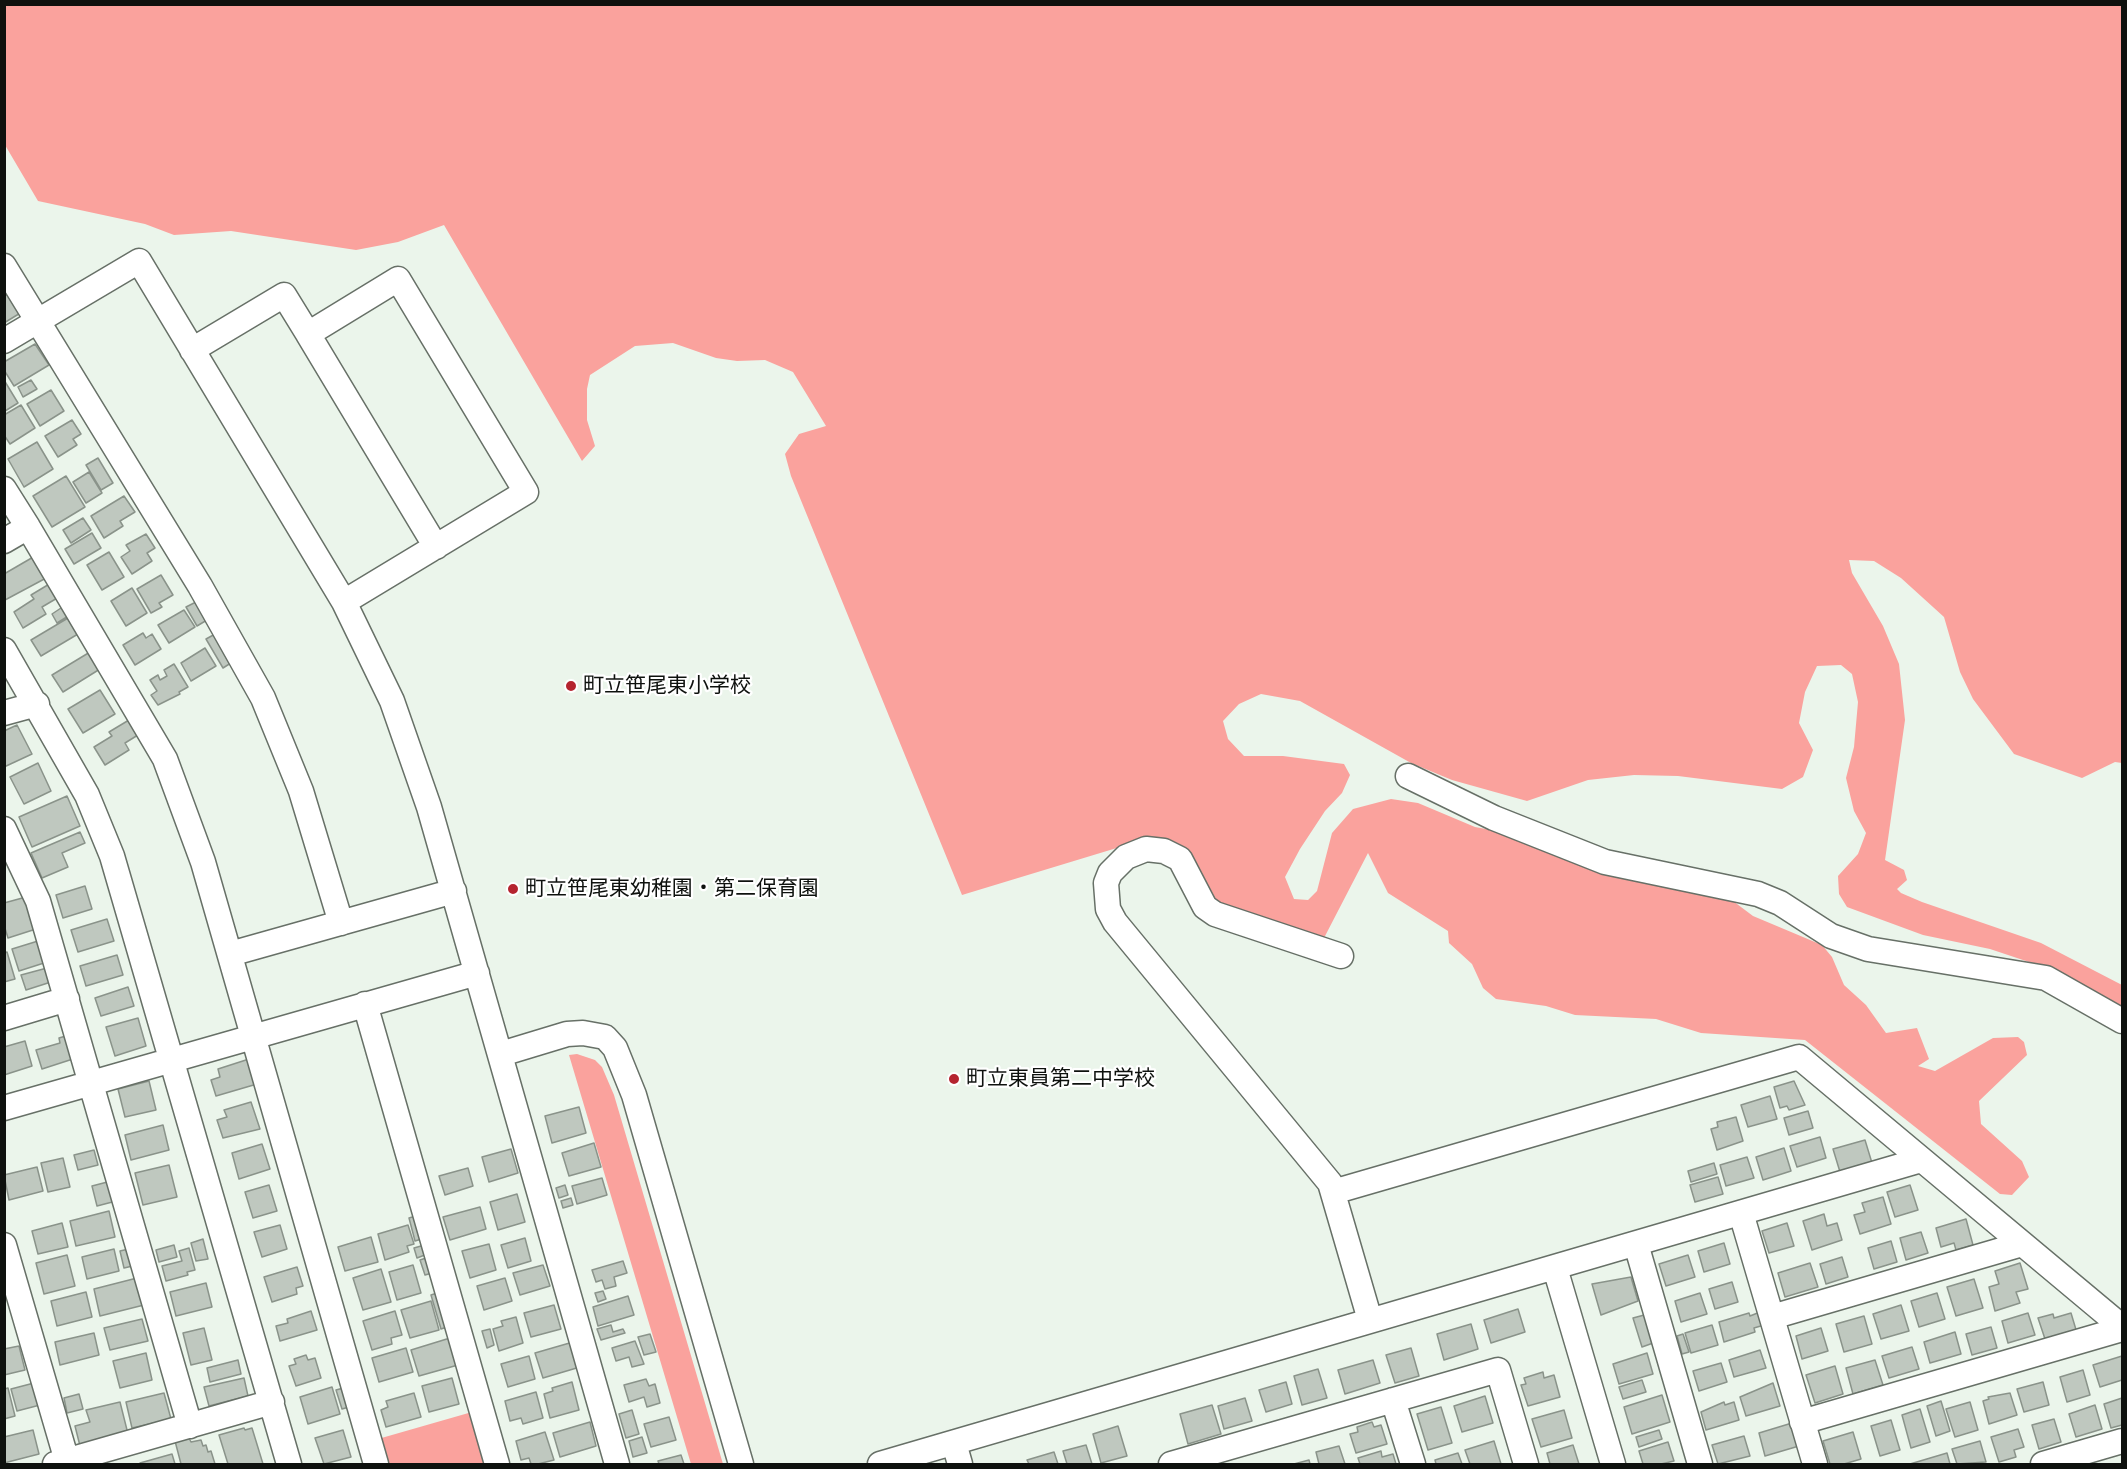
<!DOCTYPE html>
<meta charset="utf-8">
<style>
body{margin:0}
#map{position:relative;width:2127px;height:1469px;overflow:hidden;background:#ebf5eb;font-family:"Work Sans",sans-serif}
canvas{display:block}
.frame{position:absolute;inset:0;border:6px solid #0e110e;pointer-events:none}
</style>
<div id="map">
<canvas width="2127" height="1469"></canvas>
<div class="frame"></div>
</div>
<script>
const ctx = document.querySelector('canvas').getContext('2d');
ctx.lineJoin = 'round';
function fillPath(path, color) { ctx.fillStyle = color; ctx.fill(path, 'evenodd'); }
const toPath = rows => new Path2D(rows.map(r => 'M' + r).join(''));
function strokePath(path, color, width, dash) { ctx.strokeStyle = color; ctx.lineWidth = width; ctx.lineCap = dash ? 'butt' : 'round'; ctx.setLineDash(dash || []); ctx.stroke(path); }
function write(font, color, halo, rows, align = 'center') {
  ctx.font = font + ' "Work Sans","Noto Sans JP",sans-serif'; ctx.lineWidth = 4.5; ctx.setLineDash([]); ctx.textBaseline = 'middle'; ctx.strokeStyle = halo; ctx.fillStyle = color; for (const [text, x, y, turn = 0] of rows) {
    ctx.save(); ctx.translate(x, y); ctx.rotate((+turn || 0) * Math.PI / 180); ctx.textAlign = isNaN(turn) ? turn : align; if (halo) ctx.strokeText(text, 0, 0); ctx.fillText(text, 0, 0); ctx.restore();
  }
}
fillPath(toPath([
 [4,5,2122,5,2122,763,2115,762,2082,778,2014,754,1973,699,1960,672,1944,617,1901,578,1874,561,1849,560,1852,573,1883,626,1899,664,1905,720,1885,860,1904,870,1907,880,1897,889,1901,893,1922,902,2041,943,2122,985,2122,1014,2047,968,1990,949,1923,935,1847,907,1839,894,1838,876,1858,854,1866,833,1854,811,1846,778,1854,747,1858,702,1852,674,1841,665,1817,666,1805,692,1799,723,1813,750,1803,777,1782,789,1678,776,1634,775,1588,780,1527,801,1452,780,1411,763,1300,701,1261,694,1239,704,1223,721,1228,739,1244,756,1283,756,1344,764,1350,775,1342,793,1325,811,1300,849,1285,877,1294,899,1308,900,1317,891,1332,833,1353,809,1391,799,1418,803,1475,827,1529,837,1729,898,1753,916,1822,945,1832,957,1844,985,1866,1005,1886,1033,1917,1028,1929,1059,1918,1066,1935,1071,1993,1038,2018,1037,2024,1042,2027,1055,1979,1101,1981,1124,2022,1161,2029,1177,2012,1195,2000,1194,1805,1040,1701,1033,1656,1019,1575,1015,1546,1006,1496,999,1483,988,1472,964,1449,943,1448,931,1388,893,1368,853,1324,938,1219,909,1200,877,1197,866,1184,851,1143,840,962,895,791,476,785,454,799,434,826,426,793,372,765,360,737,361,716,358,673,343,635,346,590,375,587,389,587,420,595,446,582,461,444,225,398,242,356,250,231,231,174,235,145,224,38,201,5,145],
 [577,1054,595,1060,602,1067,614,1095,723,1464,691,1464,569,1055],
 [472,1412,487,1464,385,1464,378,1439]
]), '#faa29d');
const building = toPath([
 [10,293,22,312,4,323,4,296,10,293],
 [35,344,49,365,14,386,4,370,4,362,35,344],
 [4,380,18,403,5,411,4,410,4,380],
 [31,380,37,389,23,397,18,387,31,380],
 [51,390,64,411,40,426,27,404,51,390],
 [21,405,35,428,10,444,4,435,4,415,21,405],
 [72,420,81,434,73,439,77,445,58,457,45,436,72,420],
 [37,442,53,469,24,487,8,459,37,442],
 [98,458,113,483,101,490,86,465,98,458],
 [89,472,102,493,86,503,73,482,89,472],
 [66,476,85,507,52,527,33,496,66,476],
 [124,496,135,512,120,521,123,526,104,538,91,516,124,496],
 [83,518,91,530,71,543,63,530,83,518],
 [92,533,101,548,74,564,65,549,92,533],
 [146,534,155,548,147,553,152,561,132,574,121,557,130,551,126,545,146,534],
 [109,552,124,577,102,590,87,565,109,552],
 [35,556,48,577,5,600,4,574,35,556],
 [161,575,173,595,159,603,162,607,151,613,137,589,161,575],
 [51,583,59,597,42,607,46,614,23,628,14,612,34,599,31,595,51,583],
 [132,588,147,613,126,626,111,601,132,588],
 [196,602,207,620,197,626,186,607,196,602],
 [64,606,70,615,57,623,52,614,64,606],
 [184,610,195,627,169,643,158,625,184,610],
 [68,618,78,634,41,656,31,640,68,618],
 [143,633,146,638,152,634,161,649,135,665,123,645,143,633],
 [217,633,234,661,223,668,206,639,217,633],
 [205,648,216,666,191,681,181,663,205,648],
 [90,652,100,669,63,692,52,675,90,652],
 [174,664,188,687,179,692,180,694,158,705,151,695,157,691,150,680,158,675,160,680,167,676,164,670,174,664],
 [100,690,115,714,83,733,68,709,100,690],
 [129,720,138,735,125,743,129,750,105,765,94,747,112,736,109,732,129,720],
 [17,725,32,754,4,767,4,731,17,725],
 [38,763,51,791,24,804,10,777,38,763],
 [67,796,80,826,32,847,19,817,67,796],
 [80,832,85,843,62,853,68,867,42,878,31,853,80,832],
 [85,886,92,909,63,918,56,895,85,886],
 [26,897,36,929,8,938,4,925,4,903,26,897],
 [107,919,114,941,78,952,71,930,107,919],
 [38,941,44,963,19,971,12,949,38,941],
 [7,952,15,979,4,982,4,953,7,952],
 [117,955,123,975,86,986,80,966,117,955],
 [47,968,51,982,26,990,21,975,47,968],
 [128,987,134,1006,101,1016,95,998,128,987],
 [138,1018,146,1046,115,1056,106,1027,138,1018],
 [69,1035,76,1058,42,1069,36,1050,60,1043,59,1038,69,1035],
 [25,1041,32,1066,4,1075,4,1047,25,1041],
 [249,1059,257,1084,216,1096,211,1080,220,1077,218,1069,249,1059],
 [149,1081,156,1110,125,1117,118,1089,149,1081],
 [1794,1081,1805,1105,1789,1110,1787,1106,1780,1108,1774,1087,1794,1081],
 [1770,1096,1777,1119,1748,1127,1741,1105,1770,1096],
 [251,1102,260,1129,223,1138,217,1120,227,1117,224,1110,251,1102],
 [579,1107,586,1133,552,1143,545,1116,579,1107],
 [1808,1111,1813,1128,1789,1135,1784,1118,1808,1111],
 [1736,1117,1743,1141,1717,1150,1711,1129,1718,1127,1717,1122,1736,1117],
 [163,1125,169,1150,131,1160,125,1135,163,1125],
 [1820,1137,1826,1158,1797,1167,1790,1146,1820,1137],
 [1865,1140,1872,1163,1840,1172,1833,1149,1865,1140],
 [594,1143,601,1167,569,1176,562,1153,594,1143],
 [262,1144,270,1169,239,1179,232,1153,262,1144],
 [1784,1148,1791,1171,1763,1180,1756,1157,1784,1148],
 [511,1149,518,1173,489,1182,482,1157,511,1149],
 [94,1150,98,1165,78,1170,74,1155,94,1150],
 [1747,1157,1754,1178,1726,1186,1720,1165,1747,1157],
 [63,1158,70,1187,48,1192,41,1163,63,1158],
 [1714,1163,1717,1174,1691,1182,1688,1171,1714,1163],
 [169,1165,177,1197,143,1205,135,1173,169,1165],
 [37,1167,43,1191,9,1200,4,1175,37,1167],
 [468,1168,473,1186,445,1195,439,1176,468,1168],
 [1718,1177,1723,1194,1695,1202,1690,1185,1718,1177],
 [602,1178,607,1195,577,1204,572,1186,602,1178],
 [115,1180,120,1200,97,1206,92,1186,115,1180],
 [269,1185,277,1211,253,1218,245,1192,269,1185],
 [565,1185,568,1195,559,1198,556,1188,565,1185],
 [1910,1185,1918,1210,1895,1217,1887,1192,1910,1185],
 [517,1194,525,1222,498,1230,490,1202,517,1194],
 [1883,1197,1891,1224,1860,1234,1854,1215,1865,1212,1862,1203,1883,1197],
 [571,1198,573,1205,563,1208,561,1201,571,1198],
 [480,1207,486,1229,450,1240,443,1217,480,1207],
 [109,1211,115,1237,76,1246,70,1221,109,1211],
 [1824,1214,1827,1226,1837,1223,1842,1240,1812,1250,1803,1221,1824,1214],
 [419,1215,425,1238,415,1241,409,1218,419,1215],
 [1966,1219,1973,1245,1956,1250,1954,1243,1941,1247,1936,1228,1966,1219],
 [62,1223,68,1247,38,1254,32,1231,62,1223],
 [1787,1223,1794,1246,1769,1253,1762,1231,1787,1223],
 [280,1225,287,1249,262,1257,254,1232,280,1225],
 [408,1225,414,1244,407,1246,409,1252,385,1260,378,1234,408,1225],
 [1921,1232,1928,1253,1906,1260,1900,1238,1921,1232],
 [371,1237,378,1262,345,1271,338,1247,371,1237],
 [525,1238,531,1261,508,1268,501,1245,525,1238],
 [203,1239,208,1259,196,1261,191,1243,203,1239],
 [1891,1241,1897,1262,1874,1269,1868,1248,1891,1241],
 [1724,1243,1730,1264,1704,1272,1698,1251,1724,1243],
 [428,1244,430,1253,417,1258,414,1248,428,1244],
 [489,1244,496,1270,470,1278,462,1251,489,1244],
 [174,1245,177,1257,159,1262,156,1250,174,1245],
 [133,1248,137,1265,124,1268,120,1251,133,1248],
 [189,1248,195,1270,187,1272,188,1275,166,1281,162,1266,182,1261,179,1251,189,1248],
 [114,1249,119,1271,87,1279,82,1257,114,1249],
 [67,1255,75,1286,44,1294,36,1263,67,1255],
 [1688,1255,1695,1277,1666,1286,1659,1264,1688,1255],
 [432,1256,436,1272,425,1275,420,1260,432,1256],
 [1842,1257,1848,1277,1826,1284,1820,1264,1842,1257],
 [623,1261,627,1273,614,1277,616,1286,605,1289,602,1280,596,1282,592,1270,623,1261],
 [1810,1263,1818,1287,1785,1297,1778,1273,1810,1263],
 [2020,1263,2028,1289,2016,1292,2020,1303,1995,1311,1989,1287,1999,1284,1995,1271,2020,1263],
 [413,1265,421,1293,397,1300,389,1272,413,1265],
 [543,1265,550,1286,520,1295,513,1273,543,1265],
 [297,1267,303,1286,296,1288,297,1294,272,1302,264,1277,297,1267],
 [381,1269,391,1302,363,1310,353,1278,381,1269],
 [1631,1277,1638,1301,1601,1315,1592,1284,1631,1277],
 [137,1278,144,1305,100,1316,94,1289,137,1278],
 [505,1278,512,1301,484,1310,477,1286,505,1278],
 [1974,1279,1983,1308,1956,1316,1947,1287,1974,1279],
 [1732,1282,1738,1302,1715,1309,1709,1289,1732,1282],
 [206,1283,212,1307,176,1316,170,1292,206,1283],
 [443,1291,453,1325,441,1329,431,1295,443,1291],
 [603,1291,606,1299,598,1302,595,1293,603,1291],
 [86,1292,92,1317,57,1326,51,1301,86,1292],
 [1700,1293,1707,1314,1681,1322,1675,1301,1700,1293],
 [1937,1293,1945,1319,1919,1327,1911,1301,1937,1293],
 [628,1296,634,1315,598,1326,593,1307,628,1296],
 [431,1301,439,1330,410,1338,401,1310,431,1301],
 [554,1305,561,1329,531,1337,524,1313,554,1305],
 [1901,1305,1909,1331,1881,1339,1873,1314,1901,1305],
 [1518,1309,1525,1332,1491,1343,1484,1320,1518,1309],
 [311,1311,317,1330,280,1341,276,1326,288,1323,287,1319,311,1311],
 [395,1311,402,1335,391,1338,392,1344,372,1350,363,1321,395,1311],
 [1760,1312,1764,1325,1754,1328,1755,1332,1724,1342,1719,1322,1749,1313,1750,1316,1760,1312],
 [2028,1313,2035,1335,2008,1343,2002,1321,2028,1313],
 [2071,1313,2077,1333,2046,1342,2038,1318,2053,1314,2054,1318,2071,1313],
 [1648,1314,1656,1342,1642,1347,1633,1318,1648,1314],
 [1864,1316,1872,1344,1844,1352,1836,1324,1864,1316],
 [516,1317,523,1343,499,1351,493,1329,503,1326,501,1321,516,1317],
 [142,1319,148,1341,110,1350,104,1328,142,1319],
 [1471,1324,1478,1349,1444,1360,1437,1334,1471,1324],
 [611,1325,613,1332,623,1329,625,1333,601,1340,597,1329,611,1325],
 [1712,1325,1718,1345,1691,1353,1685,1333,1712,1325],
 [1991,1327,1997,1348,1972,1355,1966,1334,1991,1327],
 [204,1328,212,1360,191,1365,183,1333,204,1328],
 [1821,1328,1828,1351,1802,1359,1796,1336,1821,1328],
 [490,1329,494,1345,487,1348,482,1331,490,1329],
 [1955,1332,1961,1354,1930,1363,1924,1342,1955,1332],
 [94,1333,99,1355,60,1365,55,1342,94,1333],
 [650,1334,656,1352,644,1355,638,1337,650,1334],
 [1683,1334,1689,1352,1682,1354,1677,1336,1683,1334],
 [450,1338,458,1365,419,1376,411,1350,450,1338],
 [635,1341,644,1364,632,1367,629,1357,616,1361,612,1348,635,1341],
 [573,1342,580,1367,543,1378,535,1353,573,1342],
 [19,1346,25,1370,4,1375,4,1349,19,1346],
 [1912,1347,1919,1369,1889,1378,1882,1356,1912,1347],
 [406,1348,413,1372,379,1382,372,1358,406,1348],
 [1411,1348,1419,1376,1395,1383,1386,1355,1411,1348],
 [1760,1350,1766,1368,1734,1377,1729,1360,1760,1350],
 [146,1353,152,1380,120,1388,113,1361,146,1353],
 [1647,1353,1653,1374,1619,1384,1613,1364,1647,1353],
 [306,1355,308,1360,315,1358,321,1378,296,1386,289,1366,296,1364,294,1359,306,1355],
 [529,1356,535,1379,508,1387,501,1364,529,1356],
 [2122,1356,2122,1380,2100,1387,2093,1365,2122,1356],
 [238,1360,241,1374,210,1382,207,1368,238,1360],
 [1373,1360,1380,1383,1345,1394,1338,1370,1373,1360],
 [1875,1360,1883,1385,1853,1394,1846,1368,1875,1360],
 [1721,1363,1727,1382,1699,1391,1693,1371,1721,1363],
 [1835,1366,1843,1394,1815,1403,1806,1375,1835,1366],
 [1318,1369,1327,1398,1302,1405,1294,1376,1318,1369],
 [2083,1370,2090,1395,2067,1402,2060,1377,2083,1370],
 [1543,1372,1544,1378,1554,1375,1560,1397,1528,1406,1521,1385,1526,1384,1524,1378,1543,1372],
 [244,1378,248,1396,209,1406,204,1387,244,1378],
 [452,1378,459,1404,429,1412,422,1386,452,1378],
 [646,1379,649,1386,655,1384,660,1403,647,1407,644,1397,629,1402,624,1385,646,1379],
 [1642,1380,1646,1392,1623,1399,1619,1387,1642,1380],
 [572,1382,579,1410,550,1418,544,1394,553,1391,552,1388,572,1382],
 [1286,1382,1292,1404,1266,1412,1259,1390,1286,1382],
 [2043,1382,2049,1405,2024,1412,2017,1389,2043,1382],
 [34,1383,40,1405,17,1411,11,1389,34,1383],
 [1773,1383,1780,1406,1746,1416,1740,1397,1773,1383],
 [332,1387,340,1414,308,1424,300,1397,332,1387],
 [347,1387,353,1406,342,1409,336,1390,347,1387],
 [8,1388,15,1416,4,1419,4,1389,8,1388],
 [536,1392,543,1418,523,1424,521,1418,510,1421,505,1401,536,1392],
 [164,1393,171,1419,132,1428,126,1402,164,1393],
 [414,1393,421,1417,386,1427,381,1410,388,1407,386,1401,414,1393],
 [2010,1393,2017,1415,1989,1424,1983,1401,1989,1399,1988,1397,2010,1393],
 [79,1394,83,1409,67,1413,64,1398,79,1394],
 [1662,1395,1670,1422,1632,1434,1624,1407,1662,1395],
 [1485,1396,1493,1423,1462,1432,1454,1406,1485,1396],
 [1245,1398,1252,1421,1224,1429,1218,1406,1245,1398],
 [2122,1398,2122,1425,2111,1428,2104,1404,2122,1398],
 [1941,1401,1950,1431,1936,1436,1927,1406,1941,1401],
 [120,1402,128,1434,80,1446,75,1426,90,1422,86,1410,120,1402],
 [1724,1402,1725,1405,1734,1402,1739,1420,1706,1430,1701,1412,1724,1402],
 [1970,1402,1978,1430,1955,1437,1946,1409,1970,1402],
 [1212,1405,1221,1434,1188,1444,1180,1414,1212,1405],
 [2095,1405,2102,1429,2076,1437,2069,1414,2095,1405],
 [1441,1407,1452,1443,1428,1450,1417,1414,1441,1407],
 [1920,1409,1930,1442,1911,1448,1902,1415,1920,1409],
 [632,1410,639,1434,626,1438,619,1414,632,1410],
 [1564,1410,1572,1438,1541,1447,1532,1419,1564,1410],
 [669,1417,676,1440,651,1447,644,1424,669,1417],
 [2054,1419,2061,1442,2039,1449,2032,1425,2054,1419],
 [1891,1420,1900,1450,1880,1456,1871,1426,1891,1420],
 [590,1422,596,1446,560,1457,553,1433,590,1422],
 [1372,1422,1374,1427,1381,1425,1387,1444,1356,1453,1350,1434,1358,1432,1357,1427,1372,1422],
 [1792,1423,1799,1446,1765,1456,1759,1433,1792,1423],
 [1118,1426,1127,1456,1101,1463,1093,1434,1118,1426],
 [244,1428,245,1430,252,1428,263,1464,228,1464,219,1435,244,1428],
 [2018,1429,2024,1447,2014,1450,2016,1457,1999,1462,1991,1437,2018,1429],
 [33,1430,39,1454,4,1463,4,1437,33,1430],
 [343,1430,351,1457,324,1464,315,1438,343,1430],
 [1659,1430,1662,1439,1639,1447,1636,1437,1659,1430],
 [545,1432,554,1460,538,1464,531,1464,529,1458,521,1460,516,1441,545,1432],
 [1853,1432,1861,1459,1844,1464,1830,1464,1823,1441,1853,1432],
 [1744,1436,1750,1456,1718,1464,1712,1445,1744,1436],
 [642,1437,647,1453,633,1457,629,1441,642,1437],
 [189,1438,191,1442,201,1440,203,1446,206,1445,208,1452,211,1451,215,1464,181,1464,175,1441,189,1438],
 [1494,1441,1501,1464,1470,1464,1465,1450,1494,1441],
 [1980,1441,1986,1462,1957,1464,1952,1449,1980,1441],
 [1668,1442,1674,1461,1661,1464,1643,1464,1639,1451,1668,1442],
 [1086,1445,1092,1464,1067,1464,1063,1451,1086,1445],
 [1573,1445,1579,1464,1550,1464,1547,1453,1573,1445],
 [1339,1446,1345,1464,1319,1464,1316,1452,1339,1446],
 [1381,1451,1382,1457,1393,1454,1396,1464,1360,1464,1358,1458,1381,1451],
 [1054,1452,1058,1464,1029,1464,1027,1460,1054,1452],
 [1458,1453,1462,1464,1436,1464,1435,1460,1458,1453],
 [1947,1453,1950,1464,1910,1464,1947,1453],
 [172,1454,175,1464,140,1464,140,1463,172,1454],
 [681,1455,684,1464,659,1464,658,1461,681,1455],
 [1309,1460,1310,1464,1294,1464,1309,1460]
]);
fillPath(building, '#bfc8bf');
strokePath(building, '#8a938a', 1.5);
const minor = toPath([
 [4,266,200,586,263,698,301,791,341,923],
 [308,334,436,547],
 [4,341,139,261,344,602,392,701,429,807,617,1464],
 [192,350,284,295,308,334,398,279,526,492,344,602],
 [4,489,28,527],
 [4,541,28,527,165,759,203,862,376,1464],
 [4,650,87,795,112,856,289,1464],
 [4,713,37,704],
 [1408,776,1494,818,1605,862,1758,894,1780,903,1831,936,1868,949,2046,978,2122,1021],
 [4,829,38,901,190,1426],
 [230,954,454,891],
 [1341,956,1215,914,1205,907,1180,859,1164,851,1146,849,1126,857,1110,873,1106,883,1108,909,1115,922,1330,1183,1370,1320],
 [365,1004,497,1464],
 [4,1018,67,999],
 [501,1054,567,1034,583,1033,605,1037,615,1048,634,1095,741,1464],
 [4,1108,477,973],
 [1333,1192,1799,1057,2122,1327],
 [1741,1213,1815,1464],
 [1636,1244,1700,1464],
 [4,1245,67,1461],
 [1555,1268,1613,1464],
 [1772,1317,2022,1244],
 [1393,1400,1413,1464],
 [1802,1422,2122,1329],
 [954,1443,960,1464],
 [55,1464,272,1402],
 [880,1464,1921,1160],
 [1171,1464,1498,1370,1526,1464],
 [2043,1464,2122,1441]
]);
strokePath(minor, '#677067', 27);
strokePath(minor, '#fff', 24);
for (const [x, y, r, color] of [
 [571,686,6,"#b5242f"],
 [513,889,6,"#b5242f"],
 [954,1079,6,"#b5242f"]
]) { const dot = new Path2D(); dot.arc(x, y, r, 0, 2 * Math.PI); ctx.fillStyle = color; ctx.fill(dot); strokePath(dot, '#fff', 2); }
write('21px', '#0e110e', '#fff', [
 ["町立笹尾東小学校",583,686],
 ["町立笹尾東幼稚園・第二保育園",525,889],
 ["町立東員第二中学校",966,1079]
], 'left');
</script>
